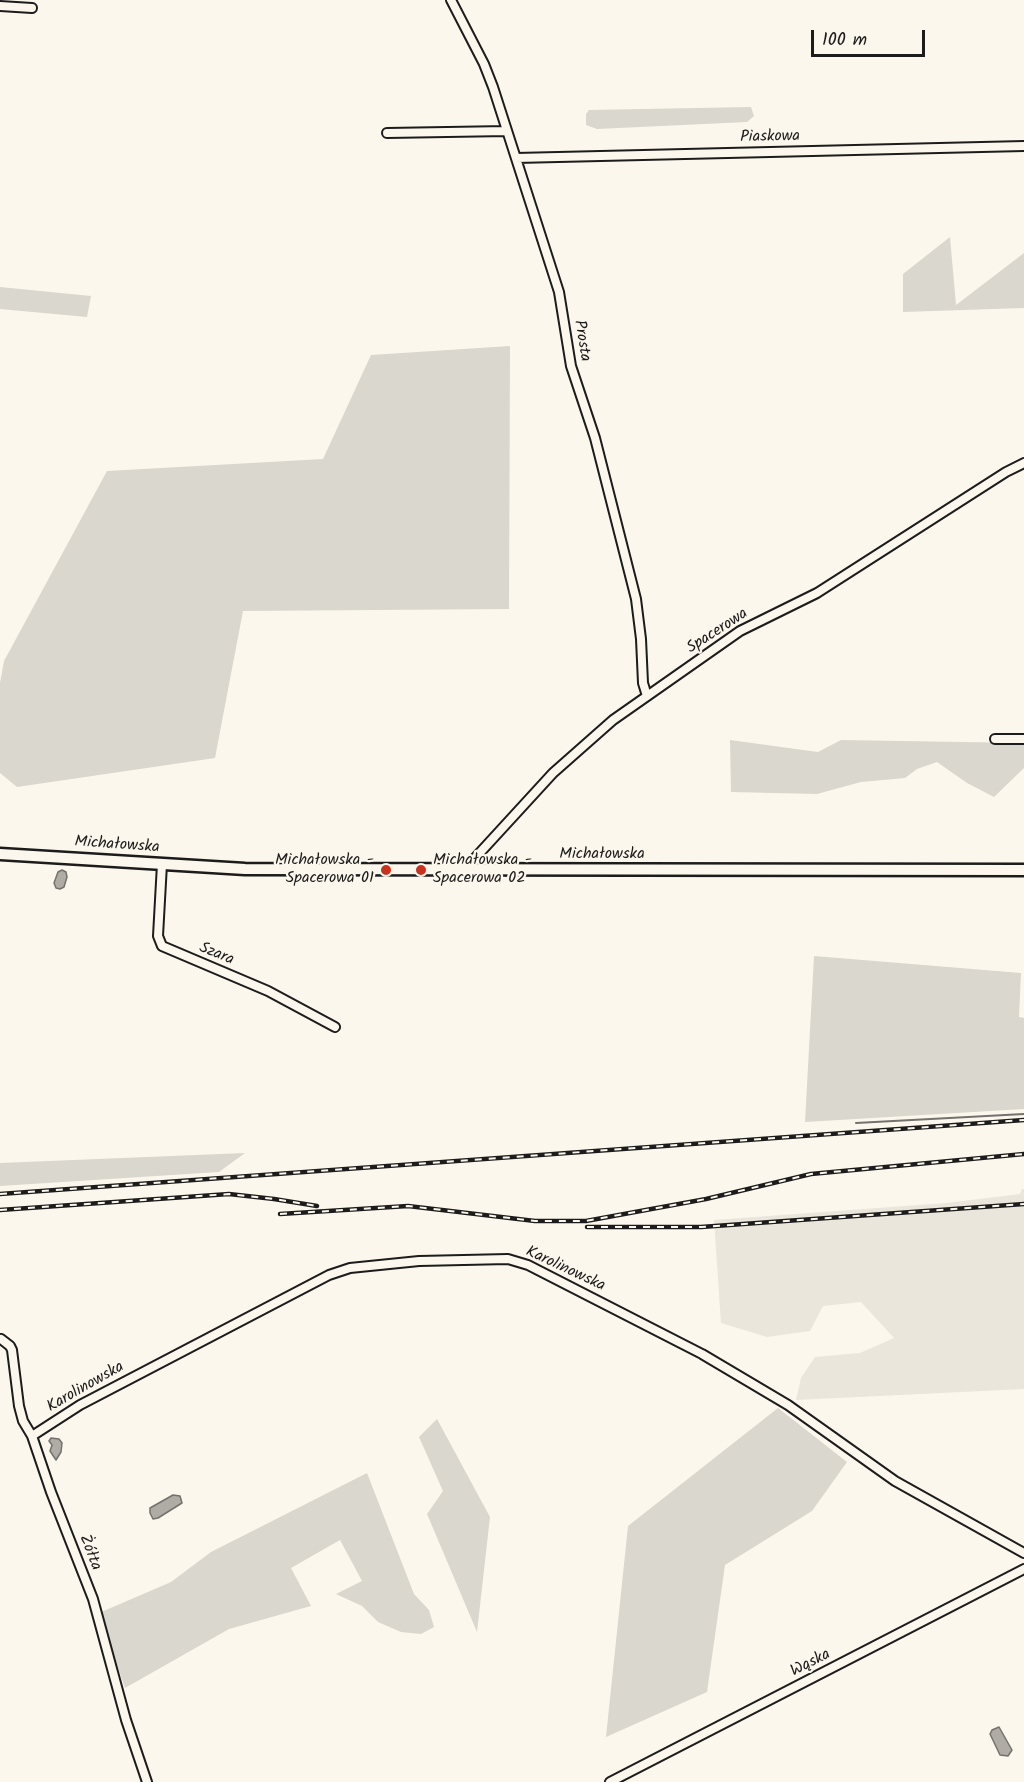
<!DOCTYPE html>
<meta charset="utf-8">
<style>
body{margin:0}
#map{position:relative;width:1024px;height:1782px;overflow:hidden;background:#fbf7ec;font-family:Kalam,sans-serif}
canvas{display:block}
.scale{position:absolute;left:811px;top:30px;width:114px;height:27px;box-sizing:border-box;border:3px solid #1c1c1c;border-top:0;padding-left:8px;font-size:18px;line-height:21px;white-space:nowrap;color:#1c1c1c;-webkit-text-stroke:4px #fbf7ec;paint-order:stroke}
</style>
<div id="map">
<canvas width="1024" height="1782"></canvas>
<div class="scale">100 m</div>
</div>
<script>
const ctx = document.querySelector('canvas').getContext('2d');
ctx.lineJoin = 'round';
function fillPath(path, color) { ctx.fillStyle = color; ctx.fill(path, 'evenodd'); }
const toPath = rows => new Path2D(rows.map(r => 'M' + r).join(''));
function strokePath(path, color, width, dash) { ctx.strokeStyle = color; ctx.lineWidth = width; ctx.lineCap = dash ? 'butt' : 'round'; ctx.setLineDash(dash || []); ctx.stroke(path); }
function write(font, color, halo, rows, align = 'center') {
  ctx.font = font + ' Kalam,sans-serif'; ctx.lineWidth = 4.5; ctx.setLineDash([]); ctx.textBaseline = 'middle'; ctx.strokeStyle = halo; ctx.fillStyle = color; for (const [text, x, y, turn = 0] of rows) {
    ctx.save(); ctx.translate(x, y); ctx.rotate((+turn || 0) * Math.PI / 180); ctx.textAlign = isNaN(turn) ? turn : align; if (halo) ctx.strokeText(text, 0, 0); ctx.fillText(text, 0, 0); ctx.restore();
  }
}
fillPath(toPath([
 [1022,1189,1024,1189,1024,1389,796,1400,801,1378,815,1357,860,1353,894,1338,861,1302,823,1306,810,1331,767,1337,721,1323,714,1220,946,1203,1020,1194]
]), '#eae6dc');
fillPath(toPath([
 [751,107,754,116,747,122,597,129,586,125,586,114,589,110],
 [950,237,956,305,1024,253,1024,308,903,312,903,274],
 [0,287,91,296,87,317,0,309],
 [510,346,509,609,243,611,215,758,17,787,0,773,0,683,4,661,107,471,323,459,371,355],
 [730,740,818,752,841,740,1024,743,1024,768,994,797,967,783,937,762,917,769,905,778,861,782,817,794,731,792],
 [814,956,1021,973,1019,1017,1024,1018,1024,1109,805,1122],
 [245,1153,219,1172,0,1186,0,1163],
 [778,1408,847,1462,812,1511,725,1565,707,1692,606,1737,628,1526],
 [437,1419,490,1517,477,1632,427,1514,443,1491,419,1437],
 [367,1473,414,1594,429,1610,434,1627,421,1634,401,1632,378,1622,362,1606,336,1594,362,1581,340,1540,291,1568,311,1606,229,1629,125,1688,99,1613,171,1582,211,1552]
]), '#dad7ce');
const water = toPath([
 [62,870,66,872,67,877,64,887,60,889,56,888,54,883,58,872,62,870],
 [51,1438,59,1439,62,1443,61,1452,56,1460,50,1451,52,1445,49,1441,51,1438],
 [173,1495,180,1496,182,1503,158,1518,153,1519,150,1513,150,1508,173,1495],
 [999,1727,1012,1750,1008,1756,1000,1755,990,1734,992,1730,999,1727]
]);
fillPath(water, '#afaca5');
strokePath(water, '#74726e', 1.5);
strokePath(toPath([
 [856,1123,1024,1114]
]), '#74726e', 2);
const street = toPath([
 [451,0,484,64,493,87,559,292,571,366,595,438,636,599,641,639,643,683,647,696],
 [0,6,32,8],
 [387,133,507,131],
 [516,158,1024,146],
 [995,739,1024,739],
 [162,864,158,936,162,946,268,991,335,1027],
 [464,870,553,773,613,720,740,631,817,593,1006,472,1024,463],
 [1,1339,10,1346,12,1350,19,1406,23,1421,32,1436,51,1492,93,1599,126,1720,147,1782],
 [32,1436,80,1405,329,1275,350,1268,419,1261,508,1259,528,1265,702,1354,788,1405,895,1481,1024,1553],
 [610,1782,1024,1569]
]);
const secondary = toPath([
 [0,854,245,869,1024,870]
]);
strokePath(street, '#1c1c1c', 12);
strokePath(secondary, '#1c1c1c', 15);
strokePath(street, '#fbf7ec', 8);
strokePath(secondary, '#fbf7ec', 10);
const rail = toPath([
 [0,1194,1024,1120],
 [0,1210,229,1194,274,1199,317,1206],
 [280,1214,408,1206,535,1221,586,1221,706,1199,811,1174,1024,1154],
 [587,1227,701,1227,1024,1204]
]);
strokePath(rail, '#1c1c1c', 4.5);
strokePath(rail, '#fbf7ec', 2, [7]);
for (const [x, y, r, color] of [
 [386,870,6,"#c8321e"],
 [421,870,6,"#c8321e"]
]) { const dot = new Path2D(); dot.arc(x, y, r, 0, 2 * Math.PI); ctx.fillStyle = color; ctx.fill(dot); strokePath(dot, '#fbf7ec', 2); }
write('16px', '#1c1c1c', '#fbf7ec', [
 ["Piaskowa",770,138,-1],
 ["Prosta",581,341,81],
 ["Spacerowa",718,632,-33],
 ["Michałowska",117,846,4],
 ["Michałowska",602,855],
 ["Szara",216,955,22],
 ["Karolinowska",565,1270,25],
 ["Karolinowska",86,1388,-30],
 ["Żółta",89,1553,69],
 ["Wąska",811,1664,-27]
]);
write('16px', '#1c1c1c', '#fbf7ec', [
 ["Michałowska -",374,861],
 ["Spacerowa 01",374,879],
 ["Michałowska -",433,861,"left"],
 ["Spacerowa 02",433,879,"left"]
], 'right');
</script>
